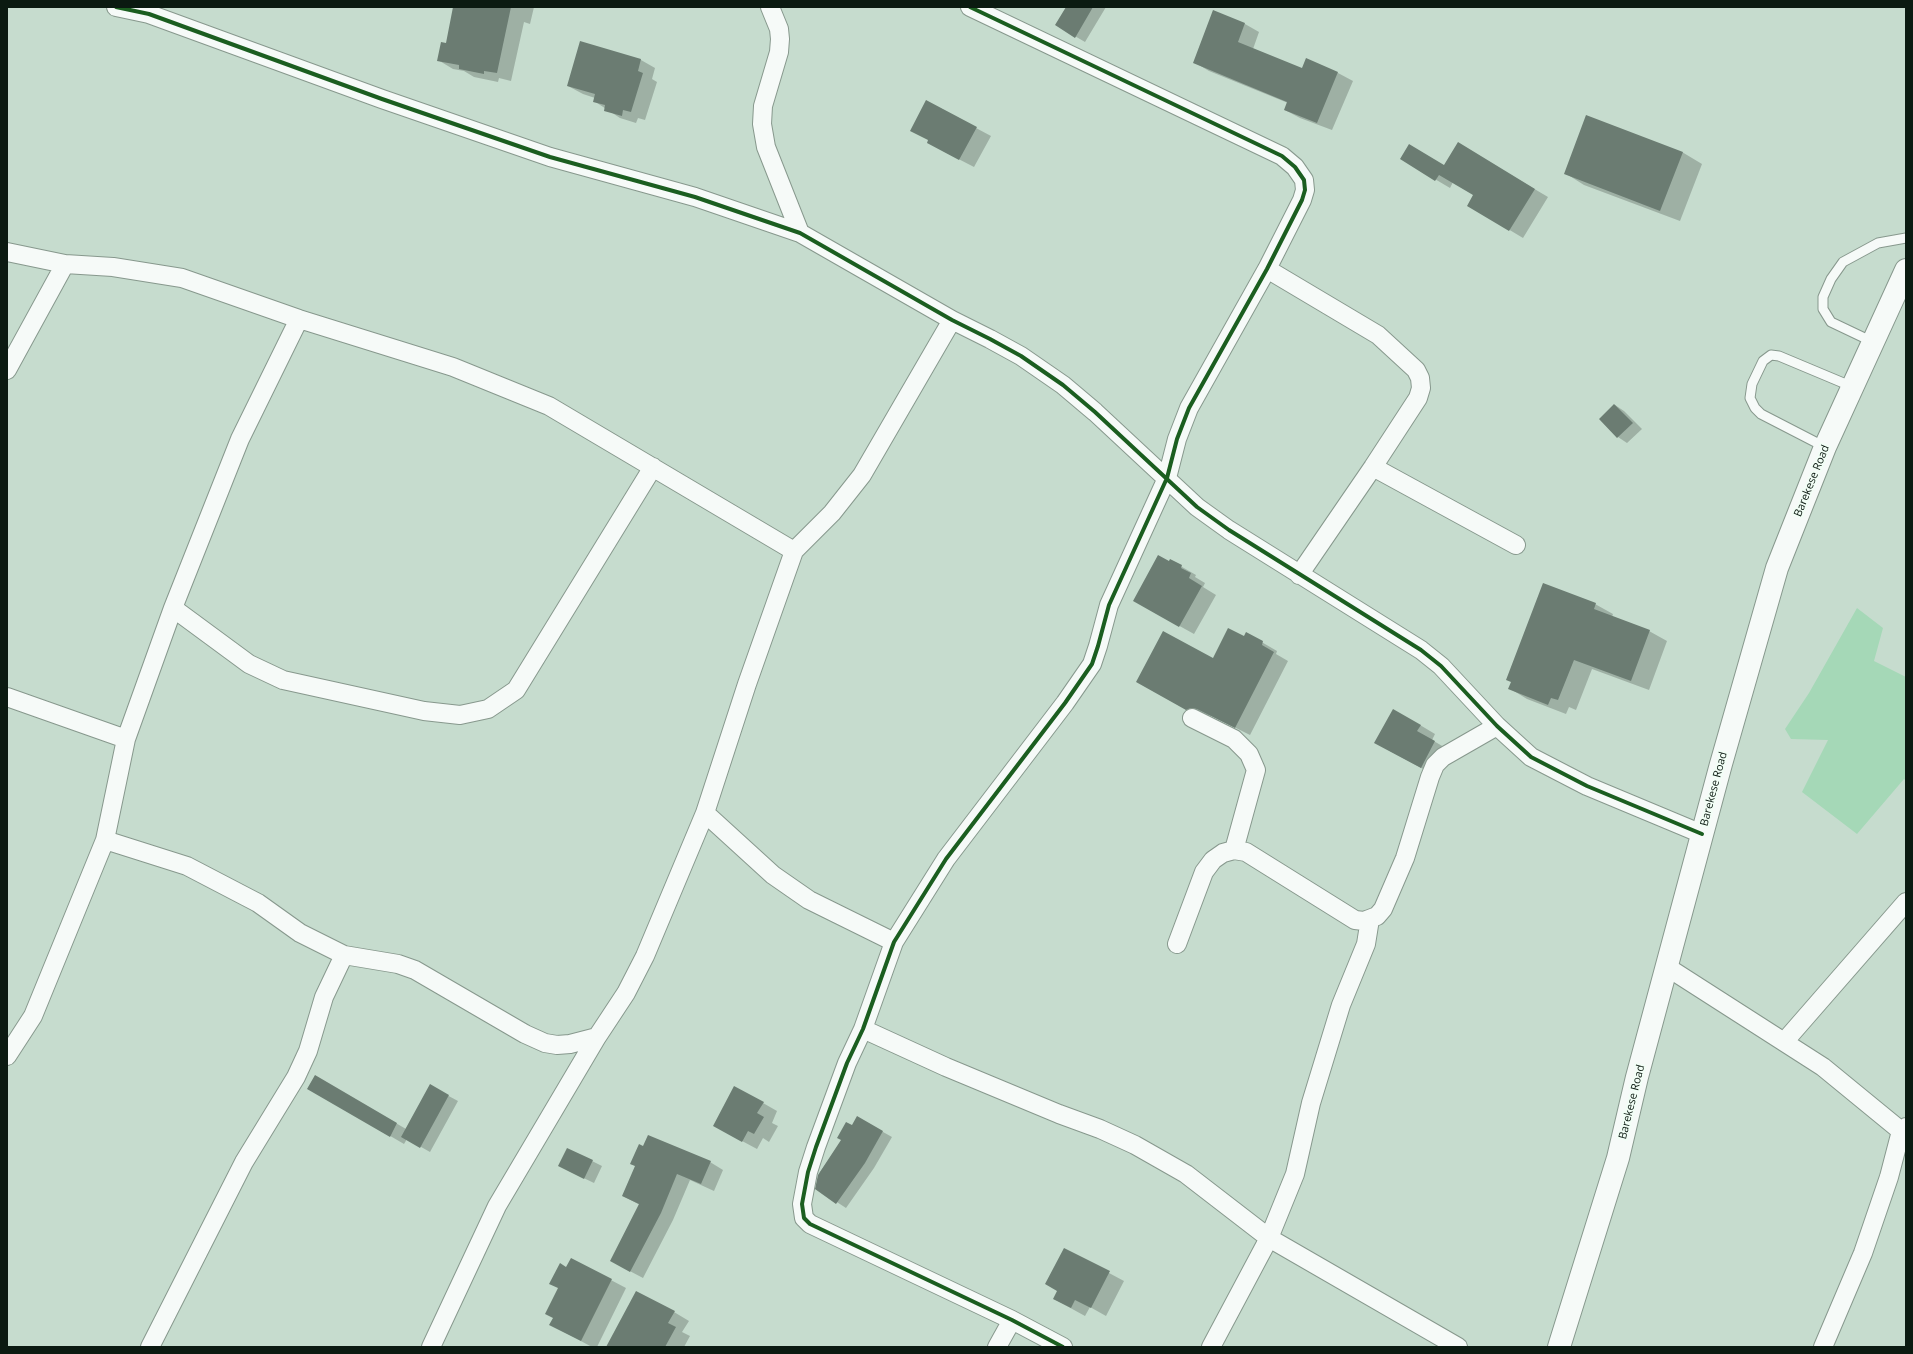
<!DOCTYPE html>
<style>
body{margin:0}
#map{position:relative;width:1913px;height:1354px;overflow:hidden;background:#c6dcce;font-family:"Open Sans",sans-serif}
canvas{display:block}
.frame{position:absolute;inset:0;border:8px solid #0b1a11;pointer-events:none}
</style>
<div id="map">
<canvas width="1913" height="1354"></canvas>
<div class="frame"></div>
</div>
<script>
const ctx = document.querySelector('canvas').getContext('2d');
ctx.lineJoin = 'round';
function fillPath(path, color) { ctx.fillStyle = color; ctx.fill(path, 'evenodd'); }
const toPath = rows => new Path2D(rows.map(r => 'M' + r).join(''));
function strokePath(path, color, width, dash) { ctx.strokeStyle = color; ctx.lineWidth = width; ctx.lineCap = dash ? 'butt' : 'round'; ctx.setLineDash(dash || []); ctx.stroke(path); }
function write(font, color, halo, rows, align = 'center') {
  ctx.font = font + ' "Open Sans",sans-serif'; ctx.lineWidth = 4; ctx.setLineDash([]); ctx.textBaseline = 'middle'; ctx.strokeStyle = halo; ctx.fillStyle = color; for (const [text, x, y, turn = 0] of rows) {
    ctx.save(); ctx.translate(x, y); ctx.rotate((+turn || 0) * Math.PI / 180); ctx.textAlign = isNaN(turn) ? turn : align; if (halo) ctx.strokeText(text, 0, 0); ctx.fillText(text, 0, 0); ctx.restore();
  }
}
fillPath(toPath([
 [1857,608,1883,628,1874,661,1906,677,1906,781,1904,779,1857,834,1802,792,1828,740,1791,739,1785,729,1809,693]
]), '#a5d8b7');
fillPath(toPath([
 [456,7,534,7,530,24,524,22,511,81,499,78,498,82,474,77,464,71,453,69,438,60,447,44],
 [1067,7,1106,7,1085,42,1056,25],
 [1214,12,1245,24,1259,32,1253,49,1302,69,1306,60,1338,73,1353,81,1332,130,1300,118,1285,110,1288,103,1209,71,1194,62],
 [581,43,641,60,655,68,652,79,657,82,645,120,638,118,636,123,620,118,594,101,595,98,583,94,568,86],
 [976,128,991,136,974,167,943,151],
 [1472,152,1548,197,1523,238,1468,205,1474,195,1453,182,1450,188,1401,159,1444,167],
 [1682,152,1702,164,1680,221,1584,185,1565,173],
 [1615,405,1624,411,1642,429,1627,443,1618,437,1600,419],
 [1170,560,1196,575,1195,577,1205,583,1203,587,1216,595,1194,634,1149,609],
 [1595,604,1613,614,1612,617,1649,631,1667,641,1649,690,1592,669,1576,710,1569,707,1566,714,1527,699,1509,688],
 [1246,633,1277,651,1276,654,1288,661,1250,735,1212,716,1206,715,1201,718,1137,681,1213,659,1244,637],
 [1420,725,1435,734,1432,740,1449,750,1436,776,1390,751],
 [315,1076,406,1129,430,1086,458,1101,430,1152,407,1139,404,1144,308,1088],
 [763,1103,777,1111,772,1123,778,1126,769,1142,763,1138,757,1149,729,1134],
 [858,1118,892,1137,874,1168,846,1208,817,1189,820,1172],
 [644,1148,710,1162,723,1170,714,1191,690,1180,673,1220,643,1278,624,1268,640,1205,623,1196,636,1166,631,1164],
 [592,1161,602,1166,594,1183,569,1171],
 [1064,1249,1124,1281,1106,1316,1090,1307,1085,1316,1054,1299,1058,1291],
 [571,1259,626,1288,597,1347,592,1347,551,1325,554,1318,559,1288],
 [674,1312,689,1321,682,1332,690,1336,684,1347,607,1347]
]), '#0003');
fillPath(toPath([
 [453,7,511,7,497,73,484,71,484,74,459,69,459,65,437,61,441,42,446,43],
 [1066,7,1093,7,1075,38,1055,25],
 [1213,10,1245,23,1238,42,1302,68,1306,58,1338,72,1317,123,1284,110,1287,102,1193,63],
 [580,41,641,59,638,71,643,73,631,112,623,110,622,116,604,111,605,105,593,102,595,94,567,86],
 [926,100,977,127,959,160,927,143,928,140,910,131],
 [1586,115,1683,152,1660,211,1564,174],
 [1458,142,1535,189,1509,231,1467,206,1473,195,1439,175,1435,181,1400,159,1409,144,1444,165],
 [1614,404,1633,423,1617,438,1599,419],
 [1158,555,1169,561,1170,559,1182,565,1181,568,1191,573,1189,578,1202,586,1179,627,1133,601],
 [1543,583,1596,603,1594,609,1650,630,1631,681,1574,660,1558,700,1551,698,1548,705,1508,689,1511,682,1506,680],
 [1228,628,1244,636,1246,632,1263,641,1262,645,1274,652,1235,728,1197,709,1191,708,1186,710,1136,682,1163,631,1213,658],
 [1393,709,1421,725,1417,731,1435,741,1421,768,1374,743],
 [315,1075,397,1123,390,1137,307,1089],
 [430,1084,449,1095,420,1148,401,1137],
 [734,1086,764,1102,757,1113,764,1117,754,1134,748,1131,742,1142,713,1126],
 [857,1116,883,1131,865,1163,836,1204,815,1189,818,1175,841,1140,837,1138,846,1122,852,1125],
 [648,1135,711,1161,701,1184,677,1174,661,1213,630,1272,610,1261,639,1204,622,1196,635,1166,630,1164,639,1144,643,1146],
 [567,1148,593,1160,584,1179,558,1166],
 [1064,1248,1110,1271,1091,1308,1075,1300,1071,1308,1053,1299,1057,1291,1045,1284],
 [571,1258,612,1279,581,1341,549,1325,553,1318,545,1314,558,1288,549,1284,560,1263,566,1267],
 [636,1291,675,1311,668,1323,676,1327,665,1347,606,1347]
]), '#6b7c72');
const lane = toPath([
 [1873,342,1831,322,1823,309,1823,297,1831,279,1843,262,1878,243,1906,238],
 [1825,447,1761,414,1755,408,1750,398,1752,384,1763,361,1771,355,1779,356,1853,387]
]);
const street = toPath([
 [116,7,149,14,382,99,550,157,695,197,800,233,952,320,990,339,1021,356,1063,385,1095,412,1197,507,1229,530,1421,650,1441,666,1497,726,1531,757,1587,786,1702,834],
 [770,7,779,29,780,39,779,52,763,106,762,124,766,147,800,233],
 [970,7,1282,156,1295,167,1304,180,1305,190,1302,200,1267,269,1189,408,1177,439,1167,478,1109,605,1098,646,1092,664,1065,703,946,859,894,942,863,1029,847,1063,816,1147,808,1172,802,1204,804,1218,810,1224,1012,1320,1063,1347],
 [7,252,65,264,113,267,182,278,299,319,453,367,549,406,794,551,832,513,862,475,952,320],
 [1267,269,1378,335,1416,370,1420,378,1421,388,1418,398,1373,467,1299,575],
 [7,370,65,264],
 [1373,467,1516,545],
 [173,608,249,664,283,680,424,711,460,715,488,709,516,690,653,467],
 [7,697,126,739],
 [1192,718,1234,739,1249,754,1256,770,1234,850],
 [705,813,773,875,809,900,894,942],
 [105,840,187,866,258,903,300,933,344,955,398,964,415,970,525,1034,545,1043,557,1045,570,1044,597,1037],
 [1177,944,1204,872,1213,860,1223,853,1234,850,1246,852,1355,920,1364,921,1377,916,1383,909,1405,858,1430,777,1435,765,1443,757,1497,726],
 [1667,967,1823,1067,1906,1135],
 [863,1029,946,1067,1059,1114,1100,1129,1135,1145,1186,1174,1269,1238,1458,1347],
 [1784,1042,1906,902],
 [7,1056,33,1016,105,840,126,739,173,608,240,439,299,319],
 [150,1347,244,1162,296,1077,308,1051,324,997,344,955],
 [431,1347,497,1206,597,1037,626,993,645,956,705,813,747,684,794,551],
 [997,1347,1012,1320],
 [1211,1347,1269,1238,1295,1174,1311,1103,1341,1005,1366,944,1370,919],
 [1823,1347,1863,1253,1889,1177,1901,1131,1906,1127]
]);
const secondary = toPath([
 [1559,1347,1618,1158,1637,1077,1721,764,1777,568,1825,447,1906,270]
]);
strokePath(lane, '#87988d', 11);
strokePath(street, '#87988d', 20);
strokePath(secondary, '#87988d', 24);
strokePath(lane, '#f6faf8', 9);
strokePath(street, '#f6faf8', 18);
strokePath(secondary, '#f6faf8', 22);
strokePath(toPath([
 [116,7,149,14,382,99,550,157,695,197,800,233,952,320,990,339,1021,356,1063,385,1095,412,1197,507,1229,530,1421,650,1441,666,1497,726,1531,757,1587,786,1702,834],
 [970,7,1282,156,1295,167,1304,180,1305,190,1302,200,1267,269,1189,408,1177,439,1167,478,1109,605,1098,646,1092,664,1065,703,946,859,894,942,863,1029,847,1063,816,1147,808,1172,802,1204,804,1218,810,1224,1012,1320,1063,1347]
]), '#1b5e20', 4);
write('11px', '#0b1a11', '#f2fef6', [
 ["Barekese Road",1812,481,-68],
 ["Barekese Road",1714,789,-75],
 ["Barekese Road",1632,1102,-76]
]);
</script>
